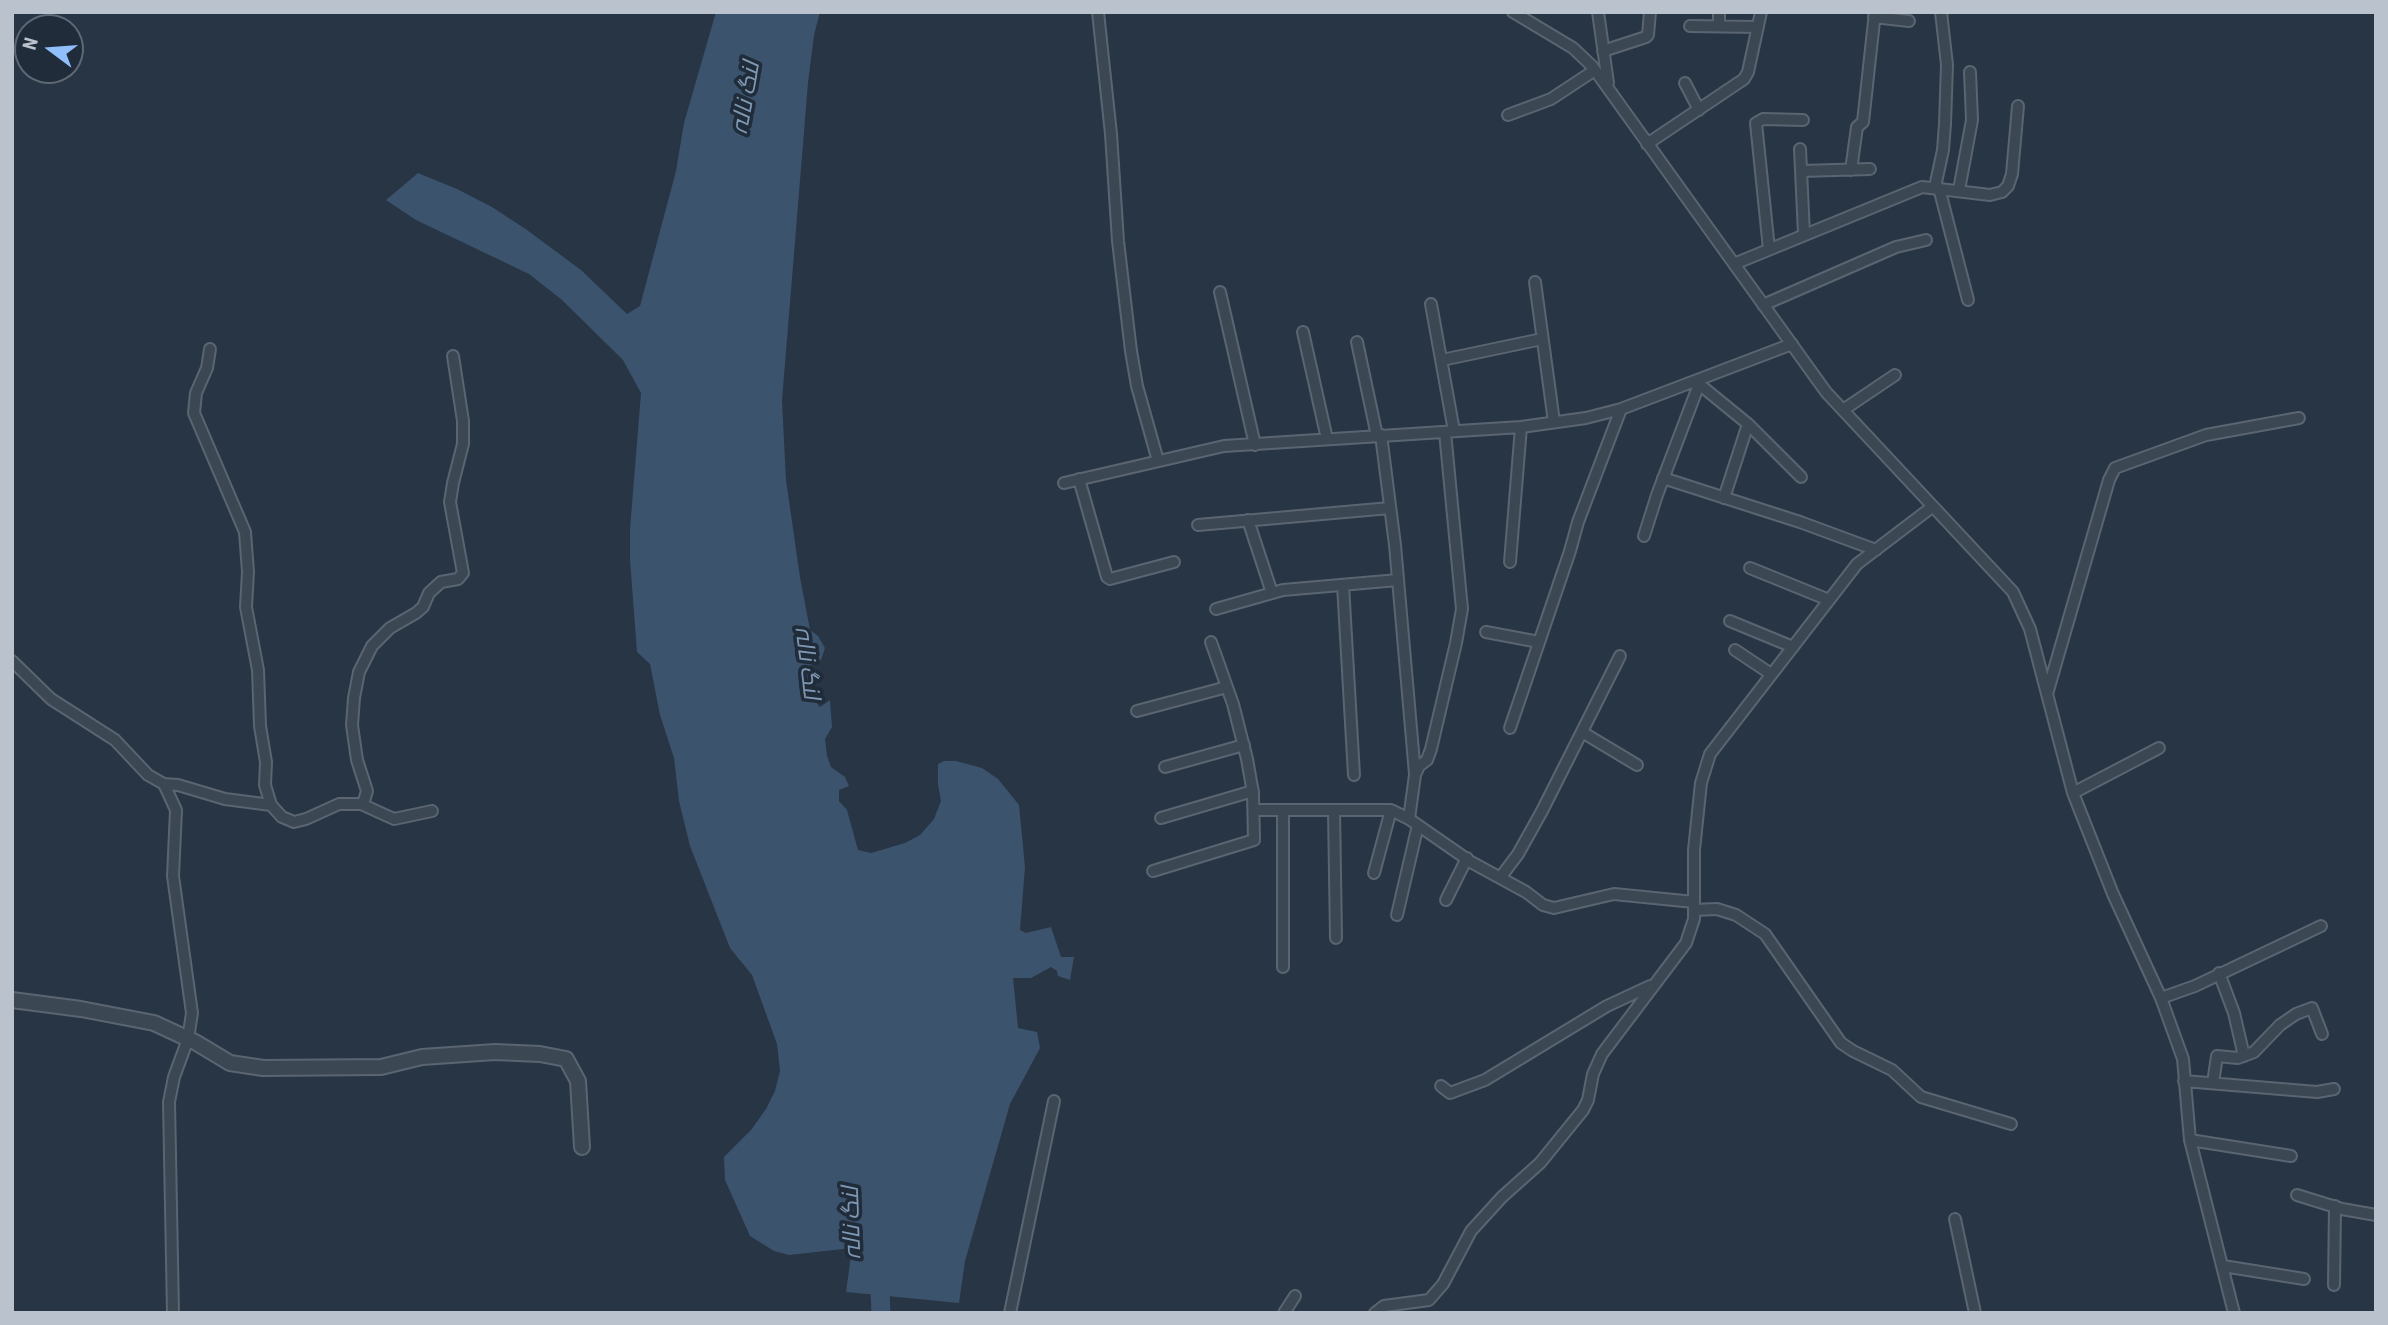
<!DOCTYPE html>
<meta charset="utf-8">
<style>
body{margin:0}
#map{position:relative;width:2388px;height:1325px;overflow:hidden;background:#273544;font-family:"Roboto Condensed",sans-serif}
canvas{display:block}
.frame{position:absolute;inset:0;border:14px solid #b9c2cd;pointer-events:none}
.north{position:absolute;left:14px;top:14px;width:70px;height:70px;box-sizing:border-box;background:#202c39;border:2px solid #5d6874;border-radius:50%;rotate:286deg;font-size:19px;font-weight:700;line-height:28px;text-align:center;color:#b9c2cd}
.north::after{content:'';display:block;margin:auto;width:24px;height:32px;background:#90bffb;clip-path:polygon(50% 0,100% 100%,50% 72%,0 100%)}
</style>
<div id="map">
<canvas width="2388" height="1325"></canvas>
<div class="frame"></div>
<div class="north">N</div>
</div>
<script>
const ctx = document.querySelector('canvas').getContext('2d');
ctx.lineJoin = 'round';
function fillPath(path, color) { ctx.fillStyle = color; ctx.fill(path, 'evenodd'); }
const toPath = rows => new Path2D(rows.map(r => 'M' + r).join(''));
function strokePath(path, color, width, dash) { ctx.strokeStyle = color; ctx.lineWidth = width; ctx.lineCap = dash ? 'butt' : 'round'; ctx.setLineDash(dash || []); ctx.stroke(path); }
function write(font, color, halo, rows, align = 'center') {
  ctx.font = font + ' "Roboto Condensed",Cairo,sans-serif'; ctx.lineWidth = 7; ctx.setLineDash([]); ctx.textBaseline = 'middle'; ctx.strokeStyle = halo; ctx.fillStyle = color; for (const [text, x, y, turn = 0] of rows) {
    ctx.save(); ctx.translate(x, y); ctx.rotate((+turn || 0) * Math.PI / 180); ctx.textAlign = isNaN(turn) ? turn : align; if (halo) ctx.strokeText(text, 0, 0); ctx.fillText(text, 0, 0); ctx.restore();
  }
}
fillPath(toPath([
 [716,12,820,12,814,35,808,83,782,400,786,480,800,577,810,630,818,636,825,648,821,660,809,666,808,684,812,697,820,707,830,700,832,727,825,739,827,756,831,767,845,777,849,786,839,790,839,801,847,810,858,850,871,853,905,843,920,835,934,819,941,801,938,784,938,764,944,761,956,761,982,768,998,779,1019,805,1025,867,1020,930,1026,933,1051,927,1061,957,1074,957,1070,980,1058,976,1057,971,1051,967,1031,978,1013,978,1018,1028,1037,1032,1040,1048,1010,1104,965,1261,959,1303,846,1292,852,1248,789,1255,774,1251,750,1236,725,1180,724,1157,751,1130,766,1109,775,1091,780,1071,777,1044,752,975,730,948,690,846,679,801,674,758,660,715,650,664,637,652,630,560,630,529,641,393,623,360,562,300,529,274,416,220,386,200,418,173,457,189,492,207,527,230,581,270,627,314,640,306,676,171,684,123]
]), '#3c536d');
strokePath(toPath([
 [879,1272,881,1313]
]), '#3c536d', 19);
const minor = toPath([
 [1098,12,1111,134,1118,241,1131,351,1137,386,1158,461],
 [1513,12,1573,48,1592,66,1826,392,2013,592,2030,629,2073,793,2113,894,2161,998,2183,1059,2190,1140,2234,1313],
 [1598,12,1608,83],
 [1874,17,1909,21],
 [1690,26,1758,27],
 [1719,26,1719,12],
 [1603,51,1646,37,1648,35,1650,12],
 [1685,83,1699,110],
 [1508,115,1551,99,1595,70],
 [1647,144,1744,79,1748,72,1761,12],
 [1800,149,1804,234],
 [1851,170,1857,127,1863,122,1875,12],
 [1801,171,1870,169],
 [1935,187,1943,150,1945,124,1947,65,1941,12],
 [1939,188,1968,300],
 [1959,190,1972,120,1970,72],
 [1769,249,1756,123,1763,119,1803,120],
 [1734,264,1922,187,1990,195,2002,192,2008,186,2012,174,2018,106],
 [1535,282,1554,422],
 [1220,292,1255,445],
 [1431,304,1454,431],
 [1763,305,1896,247,1926,240],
 [1303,332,1327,439],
 [1357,342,1377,436],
 [210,349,207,368,196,393,194,413,245,532,248,572,246,607,258,670,260,726,266,762,265,785,271,805,282,817,294,822,306,819,339,804,361,804,364,801,367,791,357,760,352,725,354,698,359,672,372,646,390,628,416,613,423,607,429,593,441,582,458,579,463,573,450,502,453,483,463,444,463,421,453,356],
 [1442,360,1542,339],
 [1699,384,1748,424,1801,477],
 [1843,410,1895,375],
 [1381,435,1395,545,1415,774],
 [1663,478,1800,522,1876,550],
 [1079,479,1107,577,1110,579,1174,562],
 [1064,483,1224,446,1521,427,1586,418,1621,409,1792,344],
 [1724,498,1748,424],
 [1248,520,1272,593],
 [1198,525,1390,508],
 [1644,536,1657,495,1701,379],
 [1510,562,1521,427],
 [1750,568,1829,600],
 [1343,585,1354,775],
 [1216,609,1283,590,1398,580],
 [1730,621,1793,647],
 [1486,632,1539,642],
 [1735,650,1771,674],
 [12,661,51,699,115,740,148,775,164,784,176,810,173,876,192,1013,188,1039,174,1077,169,1102,173,1313],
 [2047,694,2109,480,2115,468,2206,435,2299,418],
 [1137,711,1227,687],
 [1510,728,1570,551,1578,522,1621,409],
 [1582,732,1637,765],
 [1165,767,1244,745],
 [164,784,178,785,225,799,271,805],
 [2073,793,2159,748],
 [361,804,394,819,432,811],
 [1254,810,1391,810,1409,819,1471,862,1526,892,1543,905,1554,908,1614,894,1694,902],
 [1334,810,1336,938],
 [1161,818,1253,791],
 [1409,819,1415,775,1419,766,1427,760,1431,749,1456,643,1462,609,1445,432],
 [1153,871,1254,840,1253,793,1247,759,1233,704,1211,642],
 [1374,873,1391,810],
 [1500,878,1518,854,1542,811,1620,656],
 [1446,900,1467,858],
 [1694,910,1717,909,1736,915,1765,934,1841,1043,1853,1051,1892,1070,1921,1097,2011,1124],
 [1397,915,1418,825],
 [1283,967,1283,810],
 [2219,973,2234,1013,2244,1056],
 [2161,998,2195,986,2321,926],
 [2184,1081,2317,1092,2334,1089],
 [2213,1083,2217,1056,2238,1058,2254,1052,2280,1025,2296,1014,2312,1008,2322,1034],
 [1441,1086,1450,1093,1485,1080,1607,1006,1650,986],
 [2190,1140,2291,1156],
 [2297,1195,2342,1209,2376,1215],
 [1955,1219,1975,1313],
 [2223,1266,2304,1279],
 [2334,1285,2335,1206],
 [1010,1313,1054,1101],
 [1284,1313,1295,1296],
 [1375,1313,1384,1306,1429,1300,1443,1284,1471,1231,1502,1197,1540,1163,1583,1110,1588,1100,1593,1074,1602,1054,1686,943,1694,919,1694,850,1701,783,1710,754,1857,564,1932,507]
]);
const tertiary = toPath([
 [12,1000,81,1009,154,1023,195,1042,230,1063,263,1068,381,1067,422,1057,495,1052,540,1054,566,1059,578,1081,582,1147]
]);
strokePath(minor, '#5a6571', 14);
strokePath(tertiary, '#5a6571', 18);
strokePath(minor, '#3b4753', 10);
strokePath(tertiary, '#3b4753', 14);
write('italic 24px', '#7f99b4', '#202c39', [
 ["لنگ نالہ",747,98,-80],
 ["لنگ نالہ",806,663,83],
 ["لنگ نالہ",853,1223,-92]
]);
</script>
